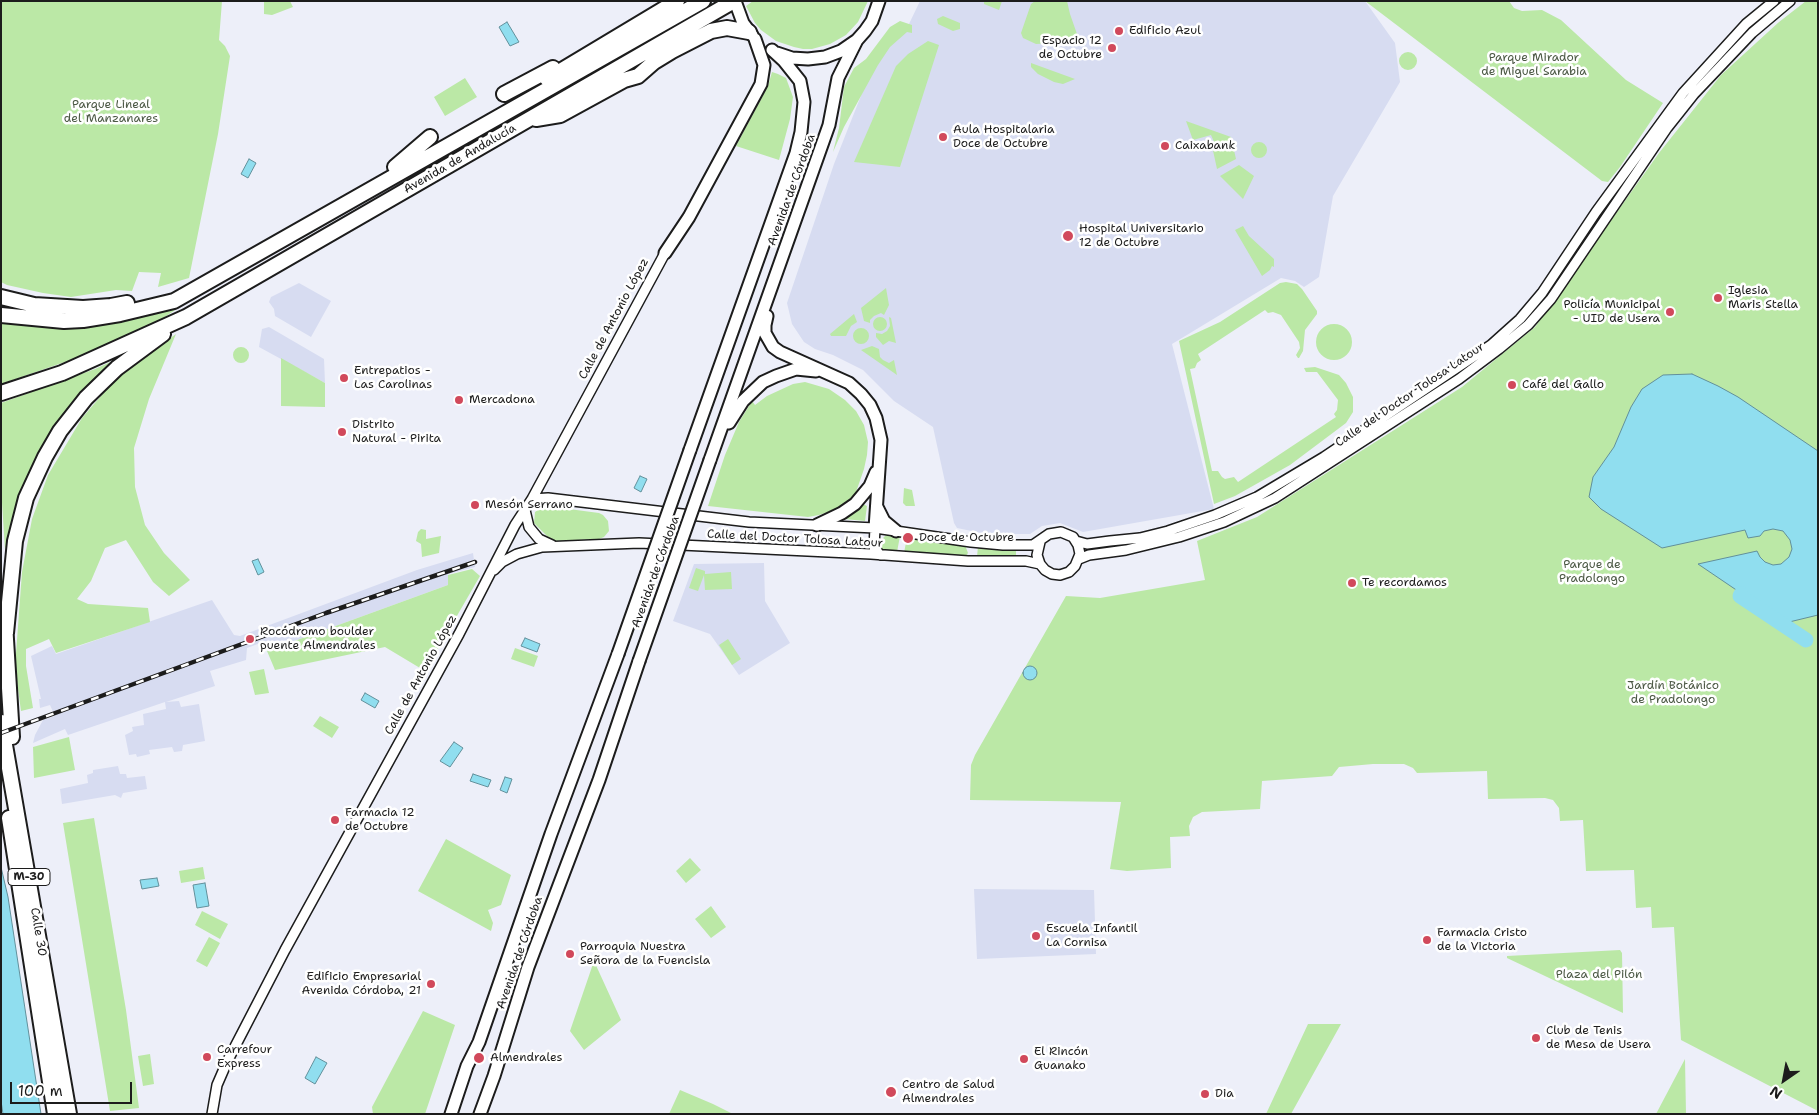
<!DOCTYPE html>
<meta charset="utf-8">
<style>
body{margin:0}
#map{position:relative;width:1819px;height:1115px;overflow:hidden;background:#edeff9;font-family:"Shantell Sans",sans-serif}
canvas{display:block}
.frame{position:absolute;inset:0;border:2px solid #1c1c1c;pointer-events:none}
.north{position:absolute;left:1759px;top:1055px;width:50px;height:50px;-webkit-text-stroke:4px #fff;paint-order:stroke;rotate:213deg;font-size:14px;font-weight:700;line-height:20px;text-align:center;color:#1c1c1c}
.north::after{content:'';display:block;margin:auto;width:18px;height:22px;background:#1c1c1c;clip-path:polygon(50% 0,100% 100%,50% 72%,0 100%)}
.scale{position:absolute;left:10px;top:1082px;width:122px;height:22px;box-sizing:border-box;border:2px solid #1c1c1c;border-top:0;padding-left:6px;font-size:15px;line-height:18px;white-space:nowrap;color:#1c1c1c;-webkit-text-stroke:4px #fff;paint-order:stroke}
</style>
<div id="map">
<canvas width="1819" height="1115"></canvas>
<div class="frame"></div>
<div class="north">N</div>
<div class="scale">100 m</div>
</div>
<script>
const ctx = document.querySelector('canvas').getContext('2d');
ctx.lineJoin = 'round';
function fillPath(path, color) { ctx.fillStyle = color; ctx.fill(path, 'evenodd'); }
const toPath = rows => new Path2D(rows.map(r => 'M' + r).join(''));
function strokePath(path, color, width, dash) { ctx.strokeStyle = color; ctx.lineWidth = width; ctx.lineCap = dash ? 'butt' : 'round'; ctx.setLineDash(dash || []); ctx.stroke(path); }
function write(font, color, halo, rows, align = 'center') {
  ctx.font = font + ' "Shantell Sans",sans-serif'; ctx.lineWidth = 5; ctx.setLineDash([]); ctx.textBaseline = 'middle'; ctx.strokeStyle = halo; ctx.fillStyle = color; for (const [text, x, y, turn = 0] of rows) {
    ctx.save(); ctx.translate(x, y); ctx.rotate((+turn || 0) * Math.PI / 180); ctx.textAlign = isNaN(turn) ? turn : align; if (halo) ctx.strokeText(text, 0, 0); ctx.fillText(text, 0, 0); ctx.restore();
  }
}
fillPath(toPath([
 [920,1,1365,1,1395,43,1400,82,1333,196,1319,277,1304,287,1295,281,1281,278,1172,344,1214,509,1083,532,1060,523,1042,526,1030,534,986,534,957,528,954,523,933,427,894,401,863,370,833,355,815,349,804,342,792,324,787,303,834,164,885,35,909,24],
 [299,283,331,301,311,337,275,316,274,309,269,302,271,297],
 [269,327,324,359,325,383,259,347,262,329],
 [473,553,475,567,448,574,448,585,267,651,263,642,247,648,246,660,210,671,215,686,166,702,179,701,181,707,199,704,205,741,183,745,182,751,174,752,172,747,149,750,150,754,137,757,136,754,129,755,125,735,133,731,132,727,144,725,143,714,166,709,165,702,68,735,65,729,33,743,35,735,43,720,55,716,50,705,40,708,39,699,41,699,31,656,52,646,56,654,212,600,234,635,240,636,417,570],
 [764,563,765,601,790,643,739,675,710,634,673,621,694,564],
 [118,766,120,774,126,774,127,778,145,776,147,789,123,793,121,798,115,795,62,804,60,789,88,783,87,775,93,773,93,770],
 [974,889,1094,890,1096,954,977,959]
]), '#d7dcf1');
fillPath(toPath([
 [1,1,222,1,219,40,225,46,230,56,218,134,189,278,158,287,161,273,139,272,132,291,116,290,71,297,43,293,7,285,1,282],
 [264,1,290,1,293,7,272,15,264,14],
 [753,1,868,1,858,22,846,35,830,44,812,49,803,49,794,47,776,41,761,30,755,23,746,6],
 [981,1,1002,1,999,10,984,4,984,2],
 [1035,1,1067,1,1070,14,1077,34,1060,43,1036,44,1023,38,1021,33,1031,4],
 [1365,1,1509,1,1514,8,1522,11,1542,10,1561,20,1626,80,1663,103,1620,167,1608,182,1602,181],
 [1806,1,1818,1,1818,1111,1681,1040,1674,927,1652,928,1651,907,1636,908,1634,870,1586,871,1583,820,1560,821,1559,808,1553,800,1545,798,1488,799,1487,771,1417,773,1413,768,1404,764,1373,764,1339,767,1332,776,1262,781,1260,809,1202,812,1193,817,1189,826,1190,836,1170,837,1171,868,1127,871,1110,869,1121,802,970,800,971,765,975,755,1066,596,1100,598,1205,580,1197,541,1257,517,1462,387,1535,327,1659,153,1721,75,1779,22],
 [943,16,960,23,960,29,953,31,938,24,937,19],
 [900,21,912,25,912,33,907,32,890,47,878,65,844,127,833,152,839,128,844,87,854,68,866,59,890,27],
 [928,41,939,45,900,167,854,162,896,66,908,54],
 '1399 61a9 9 0 1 1 18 0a9 9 0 1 1-18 0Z',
 [1031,63,1075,79,1063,84,1054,82,1038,74,1031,67],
 [772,72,778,74,786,78,793,97,790,119,779,160,736,146,768,86],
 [465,78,477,97,445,116,434,97],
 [1186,121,1231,137,1236,159,1217,169,1212,146,1215,144,1211,135,1193,140],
 '1251 150a8 8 0 1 1 16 0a8 8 0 1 1-16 0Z',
 [1239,165,1254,176,1243,199,1220,176],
 [1243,226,1249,236,1274,259,1274,267,1272,266,1270,270,1262,276,1235,230],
 [1286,282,1297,284,1302,289,1317,311,1317,314,1305,330,1303,351,1299,358,1298,358,1296,355,1300,348,1299,342,1281,315,1273,312,1268,313,1265,310,1198,354,1201,360,1197,363,1195,368,1190,369,1212,471,1218,471,1222,477,1225,479,1234,477,1238,482,1336,417,1334,414,1337,410,1338,400,1317,372,1306,372,1304,368,1315,367,1339,375,1346,383,1353,397,1353,412,1346,423,1290,465,1235,496,1214,504,1179,341,1220,322,1280,283],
 [886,288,889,305,884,315,881,313,874,316,870,320,870,323,864,321,861,308],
 [178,308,162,319,97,351,1,384,1,322,55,326,115,320],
 [854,314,857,322,851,326,846,336,831,336,830,334],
 [889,317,891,318,896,343,889,341,883,345,876,337,876,333,882,334,887,331,890,326],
 '873 324a7 7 0 1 1 14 0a7 7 0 1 1-14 0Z',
 '1316 342a18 18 0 1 1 36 0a18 18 0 1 1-36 0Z',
 '853 336a8 8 0 1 1 16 0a8 8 0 1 1-16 0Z',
 [176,334,149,399,134,448,135,487,145,525,164,553,190,580,169,596,153,582,126,540,105,548,91,581,77,599,88,604,148,608,150,622,56,653,49,639,26,649,26,666,33,708,21,711,15,667,22,572,32,519,48,475,82,418,119,375],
 [872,346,879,349,880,357,883,360,889,363,894,360,897,375,861,350],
 '233 355a8 8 0 1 1 16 0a8 8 0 1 1-16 0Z',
 [121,357,101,374,69,407,38,454,22,491,5,550,1,487,1,403,95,369],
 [281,358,325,383,325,407,281,406],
 [805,382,829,389,845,400,856,411,864,425,868,442,867,455,864,469,855,495,847,502,834,510,819,515,808,517,708,506,725,455,739,422,752,401,755,405,767,396,793,384],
 [904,488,912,490,915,506,906,506,903,503],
 [863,504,867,506,865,521,844,519],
 [546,506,599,513,603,515,608,521,609,531,604,537,599,539,555,541,547,536,534,523,535,512,542,507],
 [421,529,426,530,426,539,441,536,439,553,422,557,421,544,416,541,418,532],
 [886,535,900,536,897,552,882,549,881,540],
 [907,537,965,545,968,553,965,557,904,553],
 [978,546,1016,550,1016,557,977,557],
 [696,568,705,571,705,574,731,572,732,589,705,590,704,575,698,591,689,588],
 [472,569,480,576,425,671,385,647,275,670,267,651,448,585,448,575],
 [728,639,741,659,732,665,719,645],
 [515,648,538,656,534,667,511,659],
 [264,669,269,693,255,695,249,672],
 [320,716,339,727,332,738,313,726],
 [69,737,75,770,34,778,33,747],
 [94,818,126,1010,139,1108,110,1111,63,823],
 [446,839,511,875,501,905,488,910,493,923,491,931,418,891],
 [690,858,701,870,686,883,676,871],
 [203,867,205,879,181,883,179,871],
 [711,906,726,927,711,938,695,919],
 [202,911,228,924,220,939,195,925],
 [209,937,220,943,207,967,196,961],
 [1620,950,1622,953,1623,1013,1507,958,1507,956],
 [594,961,621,1020,584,1050,570,1031],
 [423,1011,455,1025,425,1114,373,1114,372,1107],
 [1308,1024,1341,1024,1291,1114,1266,1114],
 [150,1054,154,1084,143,1086,138,1056],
 [1685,1059,1686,1114,1656,1114],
 [680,1090,713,1104,733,1114,669,1114]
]), '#bbe8a6');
const water = toPath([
 [507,22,519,42,510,46,499,27,507,22],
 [249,159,256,163,248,178,241,174,249,159],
 [1692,374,1718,386,1738,397,1818,451,1818,615,1785,623,1698,564,1757,551,1760,557,1765,562,1773,565,1781,564,1789,557,1792,549,1790,540,1783,531,1773,529,1764,531,1760,536,1748,538,1745,530,1662,548,1601,509,1589,497,1593,477,1614,447,1631,407,1642,389,1663,375,1692,374],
 [640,476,647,479,641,492,634,488,640,476],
 [258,559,264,572,258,575,252,561,258,559],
 [525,638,540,644,537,652,521,646,525,638],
 '1023 673a7 7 0 1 1 14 0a7 7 0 1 1-14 0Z',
 [365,693,379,701,375,708,361,700,365,693],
 [454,742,463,748,450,767,440,761,454,742],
 [473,774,491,780,488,787,470,781,473,774],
 [505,777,512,779,507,793,500,790,505,777],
 [1,867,8,897,41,1114,3,1114,1,1101,1,867],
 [157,878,159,886,142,889,140,880,157,878],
 [205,883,209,906,197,908,193,885,205,883],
 [316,1057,327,1063,315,1084,305,1078,316,1057]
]);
fillPath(water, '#90deef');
strokePath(water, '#62909b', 1);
strokePath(toPath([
 [1741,594,1740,596,1806,640]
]), '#90deef', 15);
const minor = toPath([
 [532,499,548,498,749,522,875,528,971,542,1003,545,1033,545,1049,534,1061,532,1073,537,1078,545,1080,554,1075,566,1069,572,1060,575,1052,574,1045,570,1040,564,1037,555,1040,542],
 [525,510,529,527,539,539,552,545],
 [875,528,874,547,880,555],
 [1076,541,1087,544,1110,541,1140,538,1168,531,1215,515,1257,497,1324,457,1491,345,1520,319,1542,293,1596,212,1683,93,1746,24,1774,1],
 [1079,559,1089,555,1126,550,1179,537,1224,522,1275,498,1459,379,1499,349,1528,325,1551,299,1667,128,1694,94,1752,33,1790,1],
 [494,570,502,562,517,554,542,547,639,543,871,554,968,561,1026,561,1040,564],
 [212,1114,217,1085,227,1062,285,950,459,634,515,525,532,499,665,253]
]);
const major = toPath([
 [735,1,743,23,752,35],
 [777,53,792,58,808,59,825,57,841,51,857,40,865,31,872,21,879,1],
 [665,253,689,217,761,84,764,65,755,39],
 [767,316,765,325,765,333,773,347,780,352,849,383,861,394,870,405,876,418,881,440,875,528],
 [729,423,743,401,763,382,776,376,796,369,816,371],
 [690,450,796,153,801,132,804,102,800,81,784,61,772,50],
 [710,460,829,125,838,78,857,40],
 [877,507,884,521,896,531],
 [817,525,842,513,855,504,870,486,876,472],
 [451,1114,467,1066,479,1042,551,834,618,654],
 [480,1114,494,1076,528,967,599,780,639,661]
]);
const highway = toPath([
 [547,79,677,1],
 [504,94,553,68],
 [536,119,560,115,624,80,638,76,654,62,672,51,711,31,727,28,749,32],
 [395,167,430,137],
 [1,297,34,305,83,308,111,306,127,303],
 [1,315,64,321,83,320,120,314,174,301,703,1],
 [1,393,62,373,186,317,734,1],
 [5,623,12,737],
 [6,633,15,541,26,498,45,457,60,431,86,398,117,368,163,334],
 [1,722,69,1114],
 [9,818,55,1114]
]);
strokePath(minor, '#1c1c1c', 12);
strokePath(major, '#1c1c1c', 15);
strokePath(highway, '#1c1c1c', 18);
strokePath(minor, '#fff', 9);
strokePath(major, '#fff', 11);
strokePath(highway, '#fff', 14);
const rail = toPath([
 [1,733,326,613,475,562]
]);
strokePath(rail, '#1c1c1c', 4.5);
strokePath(rail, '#fff', 2.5, [8]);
const majorBridge = toPath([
 [618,654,690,450],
 [639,661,710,460]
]);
strokePath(majorBridge, '#1c1c1c', 15, []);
strokePath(majorBridge, '#fff', 11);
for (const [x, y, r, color] of [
 [1119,31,5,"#d1495b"],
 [1112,48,5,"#d1495b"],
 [943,137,5,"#d1495b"],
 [1165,146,5,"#d1495b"],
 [1068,236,6,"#d1495b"],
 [1718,298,5,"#d1495b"],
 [1670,312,5,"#d1495b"],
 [344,378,5,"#d1495b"],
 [1512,385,5,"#d1495b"],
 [459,400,5,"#d1495b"],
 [342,432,5,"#d1495b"],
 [475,505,5,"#d1495b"],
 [908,538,6,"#d1495b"],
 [1352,583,5,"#d1495b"],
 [250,639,5,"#d1495b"],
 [335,820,5,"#d1495b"],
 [1036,936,5,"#d1495b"],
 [1427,940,5,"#d1495b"],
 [570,954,5,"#d1495b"],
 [431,984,5,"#d1495b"],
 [1536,1038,5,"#d1495b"],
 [207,1057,5,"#d1495b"],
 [479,1058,6,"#d1495b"],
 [1024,1059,5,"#d1495b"],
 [891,1092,6,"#d1495b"],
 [1205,1094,5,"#d1495b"]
]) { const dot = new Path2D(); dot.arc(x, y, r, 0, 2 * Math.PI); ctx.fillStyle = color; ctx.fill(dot); strokePath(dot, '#fff', 2); }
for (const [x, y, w] of [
 [29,877,42]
]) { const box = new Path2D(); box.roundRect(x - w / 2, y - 8.5, w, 17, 4); ctx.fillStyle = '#fff'; ctx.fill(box); strokePath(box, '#1c1c1c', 1); }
write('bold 11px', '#1c1c1c', null, [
 ["M-30",29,877]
]);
write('12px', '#1c1c1c', '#fff', [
 ["Edificio Azul",1129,31],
 ["Espacio 12",1102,41,"right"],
 ["de Octubre",1102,55,"right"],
 ["Aula Hospitalaria",953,130],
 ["Doce de Octubre",953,144],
 ["Caixabank",1175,146],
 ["Hospital Universitario",1079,229],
 ["12 de Octubre",1079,243],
 ["Iglesia",1728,291],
 ["Maris Stella",1728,305],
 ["Policía Municipal",1660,305,"right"],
 ["- UID de Usera",1660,319,"right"],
 ["Entrepatios -",354,371],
 ["Las Carolinas",354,385],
 ["Café del Gallo",1522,385],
 ["Mercadona",469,400],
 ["Distrito",352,425],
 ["Natural - Pirita",352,439],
 ["Mesón Serrano",485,505],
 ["Doce de Octubre",919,538],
 ["Te recordamos",1362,583],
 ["Rocódromo boulder",260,632],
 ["puente Almendrales",260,646],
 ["Farmacia 12",345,813],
 ["de Octubre",345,827],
 ["Escuela Infantil",1046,929],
 ["La Cornisa",1046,943],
 ["Farmacia Cristo",1437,933],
 ["de la Victoria",1437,947],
 ["Parroquia Nuestra",580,947],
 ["Señora de la Fuencisla",580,961],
 ["Edificio Empresarial",421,977,"right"],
 ["Avenida Córdoba, 21",421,991,"right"],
 ["Club de Tenis",1546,1031],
 ["de Mesa de Usera",1546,1045],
 ["Carrefour",217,1050],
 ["Express",217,1064],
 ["El Rincón",1034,1052],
 ["Guanako",1034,1066],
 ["Almendrales",490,1058],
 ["Centro de Salud",902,1085],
 ["Almendrales",902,1099],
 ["Dia",1215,1094]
], 'left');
write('12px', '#4c5945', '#fff', [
 ["Parque Mirador",1534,58],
 ["de Miguel Sarabia",1534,72],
 ["Parque Lineal",111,105],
 ["del Manzanares",111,119],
 ["Parque de",1592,565],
 ["Pradolongo",1592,579],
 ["Jardín Botánico",1673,686],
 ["de Pradolongo",1673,700],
 ["Plaza del Pilón",1599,975]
]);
write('12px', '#1c1c1c', '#fff', [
 ["Avenida de Andalucía",460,159,-30],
 ["Avenida de Córdoba",792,190,-70],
 ["Calle de Antonio López",614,319,-62],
 ["Calle del Doctor Tolosa Latour",1410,395,-34],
 ["Calle del Doctor Tolosa Latour",795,539,3],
 ["Avenida de Córdoba",656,572,-70],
 ["Calle de Antonio López",421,675,-61],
 ["Calle 30",38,932,81],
 ["Avenida de Córdoba",520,953,-71]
]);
</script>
